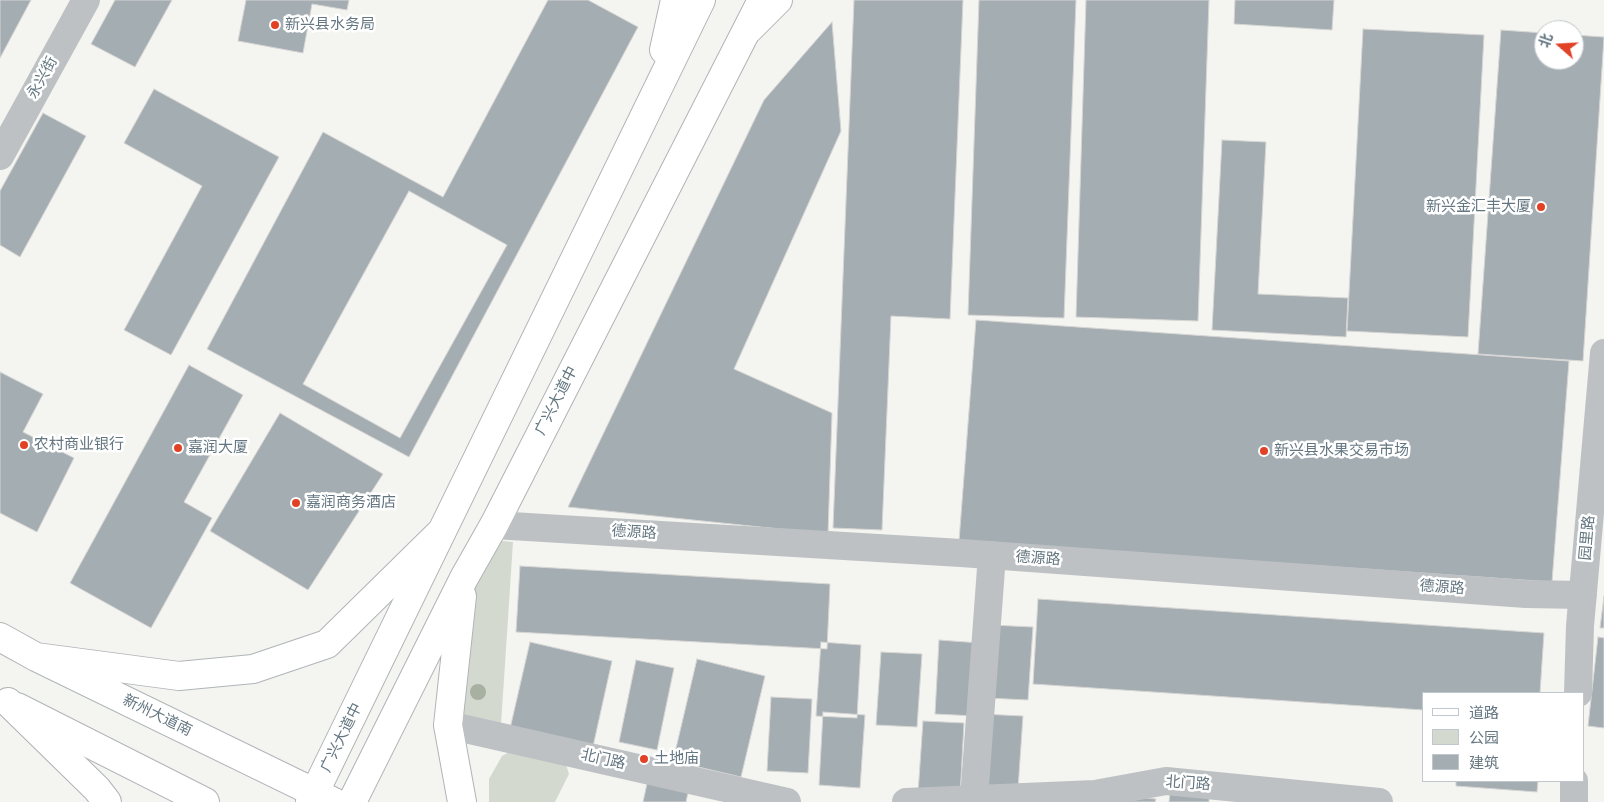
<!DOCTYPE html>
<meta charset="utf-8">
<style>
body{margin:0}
#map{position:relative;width:1604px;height:802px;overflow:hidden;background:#f4f4f0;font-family:"Roboto Condensed","Noto Sans SC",sans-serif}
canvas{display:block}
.legend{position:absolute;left:1422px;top:692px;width:162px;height:90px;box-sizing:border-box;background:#fff;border:1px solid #c1c8cd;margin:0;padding:6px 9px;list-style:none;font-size:15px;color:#647681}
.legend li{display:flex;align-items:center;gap:10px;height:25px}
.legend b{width:25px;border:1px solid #c1c8cd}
.north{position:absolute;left:1534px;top:20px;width:50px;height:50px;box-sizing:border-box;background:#fff;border:1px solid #c1c8cd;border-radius:50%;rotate:289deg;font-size:14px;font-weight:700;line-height:20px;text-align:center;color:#647681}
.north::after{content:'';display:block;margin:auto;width:18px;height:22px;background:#e14124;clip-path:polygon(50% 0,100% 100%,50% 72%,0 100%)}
</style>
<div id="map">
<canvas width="1604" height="802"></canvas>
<ul class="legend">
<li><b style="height:6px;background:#fff"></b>道路</li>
<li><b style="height:14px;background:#d4d9d0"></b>公园</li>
<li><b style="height:14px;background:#a4adb2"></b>建筑</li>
</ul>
<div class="north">北</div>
</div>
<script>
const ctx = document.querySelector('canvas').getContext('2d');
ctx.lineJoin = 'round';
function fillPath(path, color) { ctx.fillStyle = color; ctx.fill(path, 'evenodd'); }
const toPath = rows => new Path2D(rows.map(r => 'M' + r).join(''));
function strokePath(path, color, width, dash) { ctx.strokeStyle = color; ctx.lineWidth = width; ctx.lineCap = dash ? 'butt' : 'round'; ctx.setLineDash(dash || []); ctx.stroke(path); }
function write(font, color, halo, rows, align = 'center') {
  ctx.font = font + ' "Roboto Condensed","Noto Sans SC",sans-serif'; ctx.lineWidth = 5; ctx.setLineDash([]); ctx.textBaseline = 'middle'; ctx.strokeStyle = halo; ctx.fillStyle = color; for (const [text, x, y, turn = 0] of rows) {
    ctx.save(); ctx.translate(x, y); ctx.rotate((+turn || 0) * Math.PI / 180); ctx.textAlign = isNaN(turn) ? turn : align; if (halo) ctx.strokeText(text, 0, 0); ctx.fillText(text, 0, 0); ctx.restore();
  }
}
fillPath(toPath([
 [493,540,513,542,501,725,457,718,469,581],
 [519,747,564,759,569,774,555,802,489,802,489,779,502,756]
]), '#d4d9d0');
const building = toPath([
 [0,0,31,0,0,58,0,0],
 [115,0,172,0,135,67,91,44,115,0],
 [246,0,349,0,347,10,312,4,303,53,238,41,246,0],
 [548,0,588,0,638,27,409,457,207,349,323,132,443,197,548,0],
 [854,0,963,0,950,319,891,316,882,530,833,528,854,0],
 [979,0,1076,0,1064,318,968,315,979,0],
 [1086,0,1209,0,1198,321,1076,317,1086,0],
 [1235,0,1334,0,1332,30,1234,24,1235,0],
 [832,22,841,131,734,369,832,413,828,534,568,507,764,100,832,22],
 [1363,29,1484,35,1468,337,1347,331,1363,29],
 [1501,30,1544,33,1544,60,1574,60,1574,35,1604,37,1583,361,1478,354,1501,30],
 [154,89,279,157,171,355,124,330,202,186,124,143,154,89],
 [43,113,86,136,20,257,0,245,0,191,43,113],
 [1222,140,1266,142,1258,294,1348,298,1346,337,1212,330,1222,140],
 [409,191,507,245,400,438,303,384,409,191],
 [976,320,1569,361,1552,582,959,541,976,320],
 [189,365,243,395,184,502,212,518,151,628,70,583,189,365],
 [0,372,43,394,23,432,74,458,37,532,0,513,0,372],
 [280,413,383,474,308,590,210,531,280,413],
 [520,566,830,584,827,649,516,632,520,566],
 [1604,596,1604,628,1600,628,1604,596],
 [1038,599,1544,633,1540,693,1423,693,1423,710,1033,684,1038,599],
 [991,625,1033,627,1028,700,987,698,991,625],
 [1598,637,1604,638,1604,728,1588,726,1598,637],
 [939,640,980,643,976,716,935,714,939,640],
 [530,642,612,661,592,751,509,733,530,642],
 [821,642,861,645,857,718,816,716,821,642],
 [881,652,922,654,917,727,876,725,881,652],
 [697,659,765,676,741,777,673,761,697,659],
 [636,660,674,668,657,750,619,742,636,660],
 [771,697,812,699,808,773,767,771,771,697],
 [823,712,865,715,860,788,819,785,823,712],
 [982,714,1023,716,1018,789,977,787,982,714],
 [923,721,964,723,960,796,918,793,923,721],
 [648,779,689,788,686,802,643,802,648,779],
 [1456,781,1538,781,1537,792,1456,786,1456,781],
 [1170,794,1209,798,1209,802,1169,802,1170,794],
 [1116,795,1156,799,1155,802,1115,802,1116,795]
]);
fillPath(building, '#a4adb2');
strokePath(building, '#d6d5d3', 1);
const major = toPath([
 [749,29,778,0],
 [0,637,36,657,334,802],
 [36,657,179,676,253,669,327,644,439,534],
 [17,707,205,802]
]);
const highway = toPath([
 [664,50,675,0],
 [8,702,97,789,107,802],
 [310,802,701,0],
 [352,802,464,578,494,525,762,0],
 [462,802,448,725,462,596]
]);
strokePath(major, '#b0b5b8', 30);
strokePath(highway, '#b0b4b7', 30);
strokePath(toPath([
 [0,156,86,0],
 [494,525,961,553,1526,594,1583,595],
 [1578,693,1580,626,1604,353],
 [448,725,787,802],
 [974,799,992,555],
 [906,802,1095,794,1166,781,1379,802],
 [1574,802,1574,781]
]), '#bdc1c4', 28);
strokePath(major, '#fff', 28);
strokePath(highway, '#fff', 28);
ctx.fillStyle = '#a8b0a2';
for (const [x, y] of [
 [478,692]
]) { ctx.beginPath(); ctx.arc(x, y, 8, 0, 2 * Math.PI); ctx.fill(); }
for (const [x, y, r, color] of [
 [275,25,5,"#e14124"],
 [1541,207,5,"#e14124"],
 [24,445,5,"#e14124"],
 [178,448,5,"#e14124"],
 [1264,451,5,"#e14124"],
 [296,503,5,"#e14124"],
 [644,759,5,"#e14124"]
]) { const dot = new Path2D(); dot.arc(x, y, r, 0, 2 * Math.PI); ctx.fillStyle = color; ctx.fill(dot); strokePath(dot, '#fff', 2); }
write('15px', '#647681', '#fff', [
 ["新兴县水务局",285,25],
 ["新兴金汇丰大厦",1531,207,"right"],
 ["农村商业银行",34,445],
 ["嘉润大厦",188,448],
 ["新兴县水果交易市场",1274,451],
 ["嘉润商务酒店",306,503],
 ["土地庙",654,759]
], 'left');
write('15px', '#647681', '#fff', [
 ["永兴街",43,78,-61],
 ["广兴大道中",557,401,-63],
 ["德源路",634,533,3],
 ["园里路",1588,538,-85],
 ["德源路",1038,559,4],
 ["德源路",1442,588,4],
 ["新州大道南",157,716,26],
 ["广兴大道中",342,738,-64],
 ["北门路",603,760,13],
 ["北门路",1188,784,4]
]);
</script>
